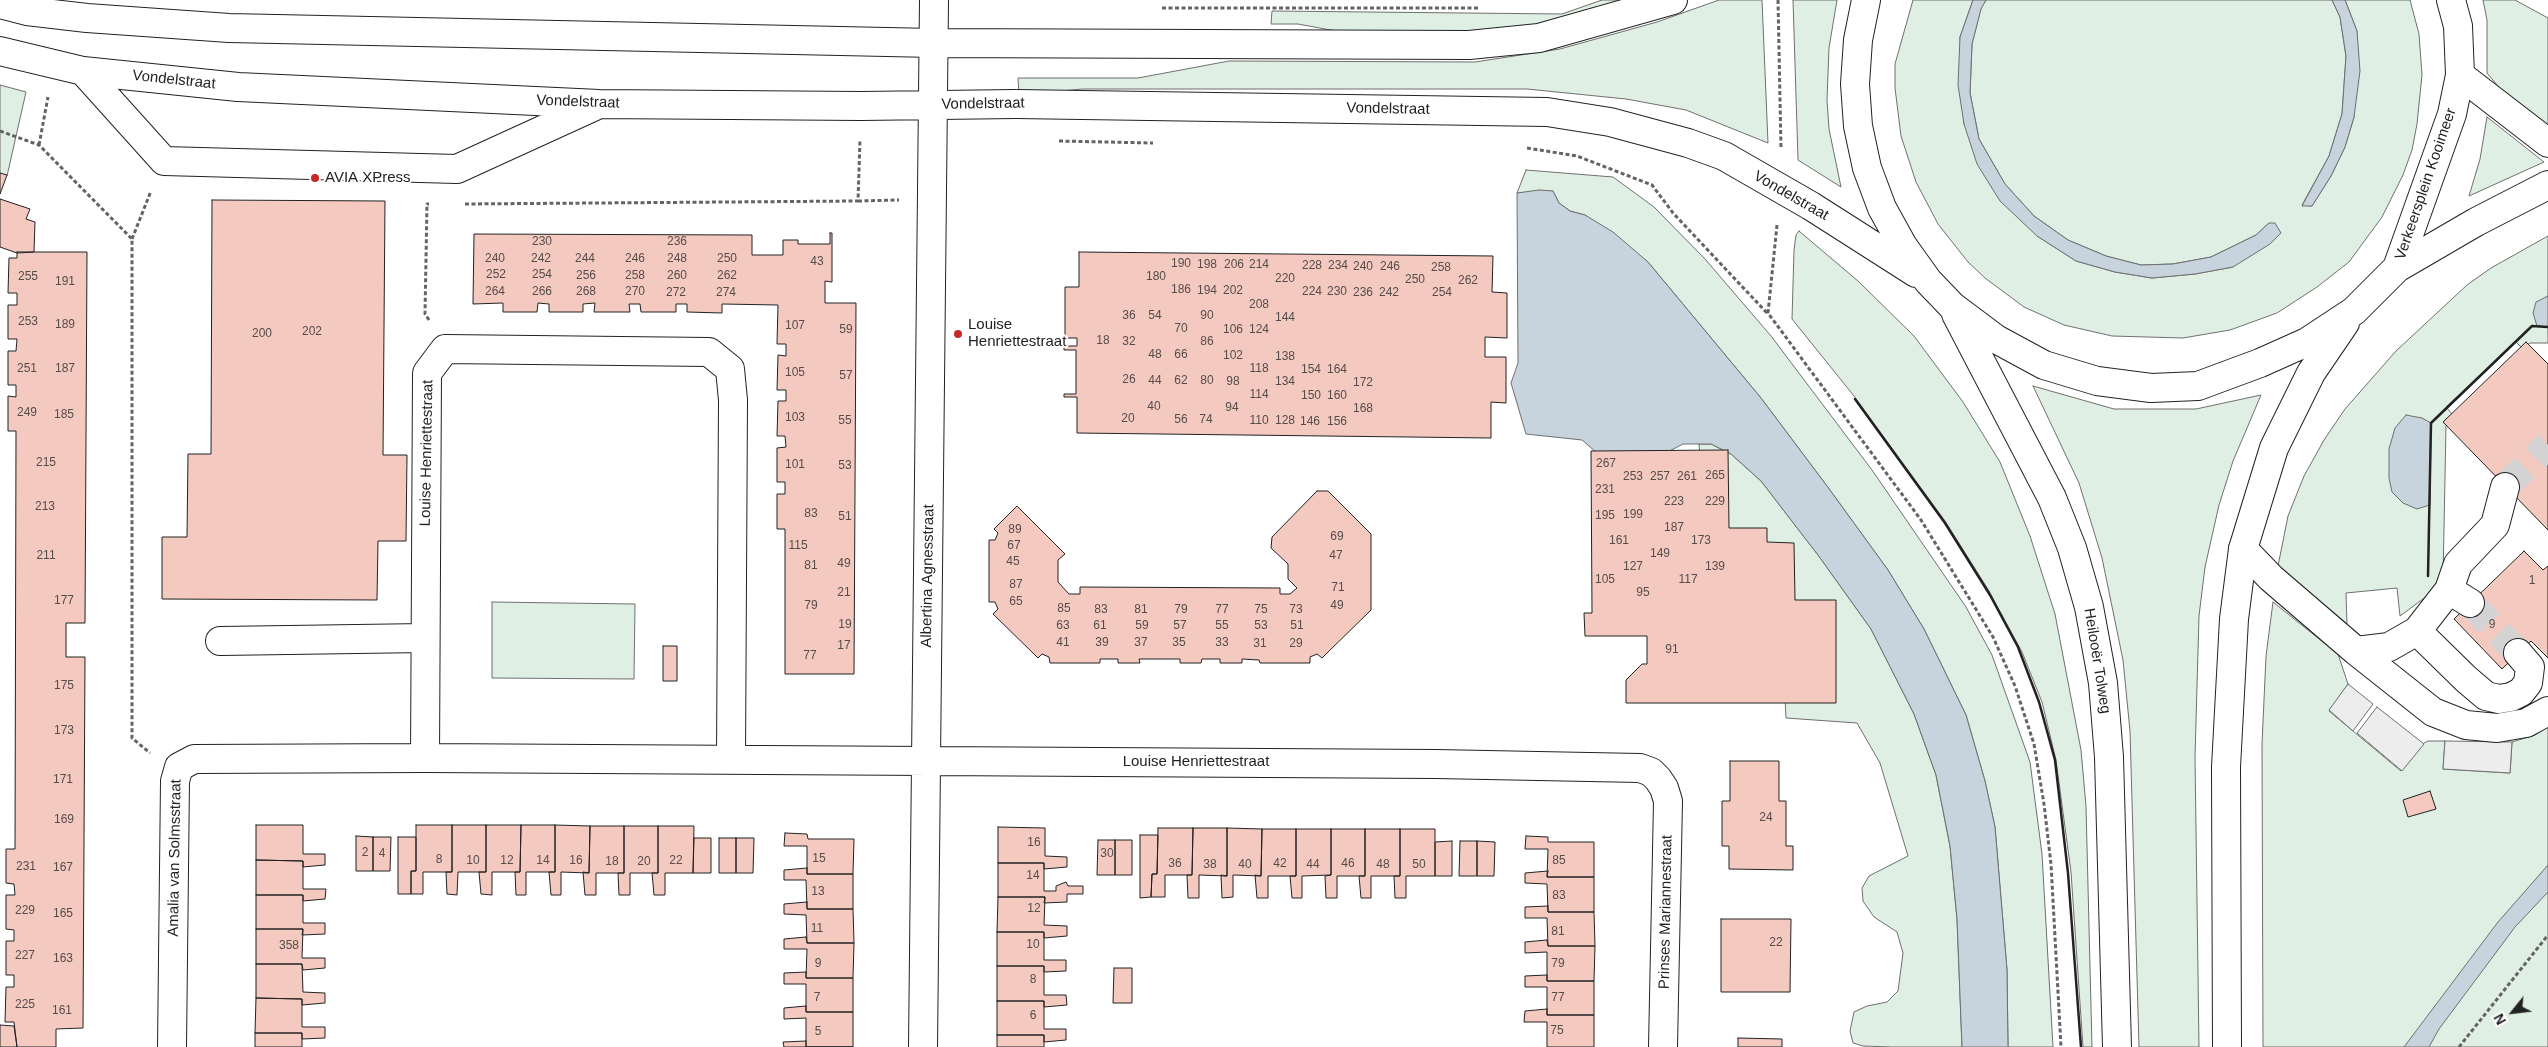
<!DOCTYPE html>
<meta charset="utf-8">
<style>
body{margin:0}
#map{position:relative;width:2548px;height:1047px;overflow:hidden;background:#fff;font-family:Helvetica,sans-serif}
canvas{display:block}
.north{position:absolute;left:2488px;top:987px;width:50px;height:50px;-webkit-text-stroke:4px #fff;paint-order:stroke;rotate:241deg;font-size:14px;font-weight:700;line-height:20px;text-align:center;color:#222}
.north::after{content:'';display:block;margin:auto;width:18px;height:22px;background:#222;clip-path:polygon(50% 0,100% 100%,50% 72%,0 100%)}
</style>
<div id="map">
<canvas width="2548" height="1047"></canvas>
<div class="north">N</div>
</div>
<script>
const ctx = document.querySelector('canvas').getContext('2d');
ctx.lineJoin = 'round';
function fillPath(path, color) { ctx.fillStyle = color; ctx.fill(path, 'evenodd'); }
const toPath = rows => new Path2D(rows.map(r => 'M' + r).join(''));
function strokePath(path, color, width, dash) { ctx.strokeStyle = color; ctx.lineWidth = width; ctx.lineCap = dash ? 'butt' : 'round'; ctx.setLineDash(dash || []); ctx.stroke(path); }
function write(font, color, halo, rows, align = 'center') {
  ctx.font = font + ' Helvetica,sans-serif'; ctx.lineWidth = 4; ctx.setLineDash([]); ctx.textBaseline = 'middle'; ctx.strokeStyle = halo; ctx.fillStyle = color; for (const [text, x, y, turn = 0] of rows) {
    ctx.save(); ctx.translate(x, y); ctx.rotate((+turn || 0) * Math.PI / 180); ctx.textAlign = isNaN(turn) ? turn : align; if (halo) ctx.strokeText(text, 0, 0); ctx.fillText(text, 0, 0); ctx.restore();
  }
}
const green = toPath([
 [1602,0,1634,0,1551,28,1385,40,1298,24,1271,24,1272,11,1562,14,1602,0],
 [1719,0,1762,0,1768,143,1686,110,1626,99,1527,89,1082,89,1019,95,1018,78,1138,78,1229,61,1475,62,1560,49,1657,22,1719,0],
 [1793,0,1837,0,1829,48,1827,100,1829,129,1841,187,1798,160,1793,0],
 [1913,0,1973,0,1960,37,1964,124,2037,236,2076,261,2115,272,2152,278,2195,274,2233,267,2269,223,2256,235,2211,257,2173,264,2141,265,2106,256,2068,240,2034,216,2005,184,1979,139,1970,93,1972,44,1981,8,1986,0,2332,0,2340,17,2346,56,2342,114,2329,156,2302,205,2312,206,2331,176,2345,147,2354,117,2357,31,2345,0,2410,0,2419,34,2422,75,2417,124,2412,150,2403,175,2382,217,2349,262,2317,287,2277,313,2230,330,2183,338,2112,336,2064,325,2024,307,1985,278,1968,262,1938,224,1916,182,1901,136,1895,88,1895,64,1913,0],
 [2483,0,2515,0,2548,18,2548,129,2509,99,2487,73,2487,20,2483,0],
 [0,85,26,92,7,176,0,174,0,85],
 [2487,117,2544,162,2469,196,2480,159,2487,117],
 [1526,170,1613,177,1654,207,1705,259,1771,336,1872,470,1966,607,1992,655,2030,762,2042,854,2053,1047,2008,1047,2007,970,1995,827,1985,781,1966,715,1924,629,1888,570,1827,486,1761,398,1648,262,1585,215,1570,211,1559,203,1553,191,1517,193,1526,170],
 [1799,231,1858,281,1914,336,1963,402,2000,462,2030,536,2055,614,2081,750,2086,806,2092,1047,2083,1047,2071,872,2056,760,2042,702,2022,652,1989,591,1945,521,1854,396,1792,319,1794,250,1796,235,1799,231],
 [2548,236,2548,343,2530,343,2522,348,2516,342,2446,407,2453,415,2446,426,2443,579,2427,596,2400,616,2397,588,2346,593,2347,624,2278,566,2288,516,2304,476,2324,440,2345,409,2396,351,2467,285,2491,268,2548,236],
 [2033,386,2114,409,2196,409,2261,395,2233,461,2219,505,2205,567,2199,616,2195,757,2199,1047,2139,1047,2130,731,2123,660,2102,558,2079,483,2033,386],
 [1699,444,1711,444,1731,454,1761,481,1818,555,1871,629,1914,714,1936,775,1950,846,1957,919,1962,1047,1892,1047,1863,1046,1853,1043,1850,1031,1854,1012,1867,1006,1887,1002,1898,991,1903,953,1897,932,1874,917,1863,901,1862,888,1869,876,1908,856,1880,763,1857,723,1786,718,1783,658,1706,524,1699,444],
 [492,602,635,604,634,679,492,678,492,602],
 [2273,602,2338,654,2348,684,2329,711,2401,771,2424,743,2428,741,2445,741,2443,769,2510,773,2512,742,2535,735,2548,726,2548,1047,2263,1047,2262,744,2266,656,2273,602]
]);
fillPath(green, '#e0efe3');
strokePath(green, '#6f6f6f', 1);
const parking = toPath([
 [2348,684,2373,704,2353,731,2329,710,2348,684],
 [2377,707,2424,744,2402,771,2357,733,2377,707],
 [2445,741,2512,742,2510,773,2443,769,2445,741]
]);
fillPath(parking, '#ededed');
strokePath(parking, '#6f6f6f', 1);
const water = toPath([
 [1973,0,1986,0,1981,9,1972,44,1970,93,1979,139,2005,184,2034,216,2068,240,2106,256,2141,265,2173,264,2211,257,2256,235,2269,223,2275,223,2281,233,2270,244,2233,267,2195,274,2152,278,2115,272,2076,261,2037,236,2000,201,1977,164,1964,124,1958,85,1960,37,1973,0],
 [2332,0,2345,0,2357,31,2360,71,2354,117,2345,147,2331,176,2312,206,2302,206,2329,156,2342,114,2346,56,2340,17,2332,0],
 [1539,190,1553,191,1559,203,1570,211,1585,215,1613,232,1648,262,1761,398,1827,486,1888,570,1924,629,1966,715,1985,781,1995,827,2007,970,2008,1047,1962,1047,1957,919,1950,846,1936,775,1914,714,1871,629,1818,555,1761,481,1731,454,1711,444,1683,444,1629,472,1605,460,1582,440,1526,434,1511,383,1518,363,1517,193,1539,190],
 [2548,296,2548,327,2537,326,2533,313,2536,302,2548,296],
 [2406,415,2422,418,2431,423,2430,505,2417,509,2403,503,2392,492,2389,478,2389,449,2395,428,2406,415],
 [2548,865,2548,892,2515,927,2439,1029,2429,1047,2404,1047,2498,922,2548,865]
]);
fillPath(water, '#c7d3dd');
strokePath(water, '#6f6f6f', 1);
const building = toPath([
 [0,173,7,175,0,194,0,173],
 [0,199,30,209,26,219,35,222,34,252,17,253,0,247,0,199],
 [212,200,385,201,383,455,407,455,406,541,378,541,377,600,162,599,162,537,187,537,188,454,211,454,212,200],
 [830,233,832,233,832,282,825,281,825,303,856,303,854,674,785,674,785,529,777,529,777,494,785,494,785,482,777,482,777,448,786,447,785,436,777,436,778,401,786,401,786,390,777,390,778,355,786,356,786,344,777,344,778,305,722,304,722,313,687,312,687,304,676,304,676,312,641,312,640,304,629,304,630,312,594,312,595,303,583,304,583,312,549,312,549,304,538,303,537,312,503,312,503,303,473,304,474,234,752,235,752,255,783,255,783,240,798,240,798,244,830,244,830,233],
 [17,252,87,252,85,623,66,623,66,657,85,657,83,1028,56,1029,56,1047,17,1047,14,1022,5,1022,6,987,14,987,14,975,6,975,6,941,14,941,14,930,6,929,6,895,15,895,14,884,6,883,6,849,15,849,16,431,8,431,8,396,16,397,16,385,8,385,8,351,16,351,17,339,8,339,8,305,17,305,17,293,8,293,9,258,17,258,17,252],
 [1079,252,1493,256,1492,292,1507,293,1507,338,1485,337,1485,357,1506,357,1506,403,1491,402,1491,438,1077,433,1077,397,1064,397,1064,394,1076,394,1076,350,1064,350,1064,346,1077,346,1077,338,1065,338,1065,287,1079,287,1079,252],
 [2526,342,2548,364,2548,530,2443,422,2526,342],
 [1728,450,1729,528,1767,528,1767,542,1794,543,1795,600,1836,600,1836,703,1626,703,1626,680,1642,664,1647,664,1647,636,1585,636,1584,613,1592,613,1591,451,1728,450],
 [1317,491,1328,491,1371,534,1371,610,1322,658,1317,654,1310,657,1310,663,1260,663,1259,660,1242,659,1242,663,1220,663,1220,659,1202,659,1201,663,1180,663,1180,659,1139,659,1140,663,1118,663,1118,659,1100,659,1100,663,1050,663,1049,657,1042,654,1038,658,993,614,998,609,995,602,989,602,989,540,995,540,998,533,994,529,1017,506,1065,554,1058,560,1058,582,1069,594,1080,594,1080,587,1280,588,1280,594,1290,594,1297,588,1288,579,1288,564,1271,548,1272,537,1317,491],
 [2524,551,2543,570,2548,566,2548,658,2531,641,2502,669,2454,619,2524,551],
 [663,646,677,646,677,681,663,681,663,646],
 [1730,761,1779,761,1779,801,1786,801,1786,846,1793,846,1793,870,1729,869,1729,846,1722,846,1722,801,1730,801,1730,761],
 [2430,791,2436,809,2408,817,2403,800,2430,791],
 [256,825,303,825,303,854,325,854,325,865,303,867,303,861,256,860,256,825],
 [416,825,452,825,452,872,423,872,423,894,411,894,411,871,416,871,416,825],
 [452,825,486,825,486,872,458,872,457,895,447,894,446,872,452,872,452,825],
 [486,825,521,825,520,872,492,872,492,895,481,894,479,872,486,872,486,825],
 [521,825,555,825,555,872,526,872,526,895,516,895,515,872,520,872,521,825],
 [555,825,590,826,589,873,561,872,561,895,551,895,549,872,555,872,555,825],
 [590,826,624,826,624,873,596,873,596,895,585,895,583,872,589,873,590,826],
 [624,826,658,826,658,873,630,873,630,895,619,895,618,873,624,873,624,826],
 [658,826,694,826,693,873,665,873,665,895,654,895,652,873,658,873,658,826],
 [998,827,1045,828,1045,856,1067,857,1067,867,1044,869,1044,863,998,863,998,827],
 [1158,828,1193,828,1192,875,1165,875,1165,897,1151,897,1152,874,1157,874,1158,828],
 [1193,828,1227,828,1227,876,1199,875,1199,898,1188,898,1187,875,1192,875,1193,828],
 [1227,828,1262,829,1261,876,1233,875,1233,897,1222,898,1221,875,1227,876,1227,828],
 [1262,829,1296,829,1296,876,1268,876,1268,898,1257,898,1255,875,1261,876,1262,829],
 [1296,829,1331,829,1331,875,1302,876,1302,898,1292,898,1290,876,1296,876,1296,829],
 [1331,829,1365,829,1365,876,1337,876,1337,898,1326,898,1325,876,1331,875,1331,829],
 [1365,829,1400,829,1400,876,1371,876,1371,898,1361,898,1359,876,1365,876,1365,829],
 [1400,829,1435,829,1435,876,1406,876,1406,898,1395,898,1394,876,1400,876,1400,829],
 [785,833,807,834,808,839,854,839,853,874,807,874,807,846,784,846,785,833],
 [1140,835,1158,835,1157,874,1152,874,1151,897,1140,898,1140,835],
 [356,836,373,837,373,871,356,871,356,836],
 [1526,836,1548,837,1548,842,1594,842,1594,877,1547,877,1548,849,1525,849,1526,836],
 [373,837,391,837,390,871,373,871,373,837],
 [398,837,416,837,416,871,411,871,411,894,398,894,398,837],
 [694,838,711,838,711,873,693,873,694,838],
 [719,838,736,838,736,873,719,873,719,838],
 [736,838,754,838,753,873,736,873,736,838],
 [1098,840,1115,840,1115,875,1097,875,1098,840],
 [1115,840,1132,840,1132,875,1115,875,1115,840],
 [1452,841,1452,876,1435,876,1435,842,1452,841],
 [1460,841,1477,841,1477,876,1459,876,1460,841],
 [1477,841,1495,842,1494,876,1477,876,1477,841],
 [256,860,303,861,303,889,326,889,325,899,303,901,303,895,256,895,256,860],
 [998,863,1044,863,1044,891,1056,891,1056,886,1066,882,1068,886,1083,886,1083,894,1067,894,1067,902,1044,903,1045,897,998,897,998,863],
 [807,868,807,874,853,874,853,909,807,909,806,880,784,880,784,870,807,868],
 [1548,871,1547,877,1594,877,1594,912,1548,912,1547,884,1525,883,1525,873,1548,871],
 [256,895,303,895,303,923,325,923,325,934,302,935,303,929,256,929,256,895],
 [998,897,1045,897,1044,925,1067,926,1067,936,1044,938,1044,932,997,932,998,897],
 [807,902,807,909,853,909,854,943,807,943,806,915,784,914,784,904,807,902],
 [1548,906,1548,912,1594,912,1595,946,1548,946,1547,918,1525,918,1525,907,1548,906],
 [1721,919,1791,919,1790,992,1721,992,1721,919],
 [256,929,303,929,302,958,325,958,325,968,303,970,302,964,256,964,256,929],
 [997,932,1044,932,1044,960,1066,960,1066,971,1044,972,1044,966,997,966,997,932],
 [806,937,807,943,854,943,853,978,806,978,807,949,784,949,784,939,806,937],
 [1547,940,1548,946,1595,946,1594,981,1547,981,1547,952,1525,953,1525,942,1547,940],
 [256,964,302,964,303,992,325,993,325,1003,302,1005,302,999,256,998,256,964],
 [997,966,1044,966,1044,995,1066,995,1067,1005,1044,1007,1044,1001,997,1001,997,966],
 [1114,968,1132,968,1132,1003,1113,1003,1114,968],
 [806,972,806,978,853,978,853,1012,806,1012,806,984,784,984,784,973,806,972],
 [1547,975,1547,981,1594,981,1594,1015,1547,1015,1547,987,1525,987,1525,976,1547,975],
 [256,998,302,999,302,1027,325,1027,325,1038,302,1039,302,1033,255,1033,256,998],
 [997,1001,1044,1001,1044,1029,1066,1029,1066,1040,1044,1042,1044,1035,997,1035,997,1001],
 [806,1006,806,1012,853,1012,853,1047,806,1047,806,1018,784,1019,784,1008,806,1006],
 [1547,1009,1547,1015,1594,1015,1594,1047,1547,1047,1547,1022,1524,1022,1525,1011,1547,1009],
 [0,1025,14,1026,17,1047,0,1047,0,1025],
 [255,1033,302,1033,302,1047,255,1047,255,1033],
 [997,1035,1044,1035,1044,1047,997,1047,997,1035],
 [1738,1038,1782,1039,1782,1047,1738,1047,1738,1038],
 [806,1041,806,1047,853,1047,784,1047,783,1042,806,1041]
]);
fillPath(building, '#f3c9c0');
strokePath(building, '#222', 1);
strokePath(toPath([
 [2505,487,2548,445],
 [2470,603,2518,653]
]), '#d3d3d3', 28, [28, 14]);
const minor = toPath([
 [0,4,27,11,87,18,229,28,934,43,1469,45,1539,38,1673,0],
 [0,51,83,71,238,87,599,104,861,106,1016,104],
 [83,71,164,161,457,169,595,106],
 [2460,75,2548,143],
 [2243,549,2271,578,2356,651,2389,647,2417,631,2449,590,2458,564,2495,525,2505,487],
 [2449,590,2470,603],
 [2417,631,2466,679,2486,696,2499,699,2511,697,2521,692,2528,683,2530,667,2518,653],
 [220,641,425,638],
 [2356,651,2433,712,2466,725,2497,728,2526,723,2548,711],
 [425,758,427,373,445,349,709,352,730,369,733,400,731,759],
 [172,1047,175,781,179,767,194,759,425,758,1436,764,1640,768,1651,772,1658,779,1664,788,1668,801,1663,1047],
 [923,1047,934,0]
]);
const highway = toPath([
 [1866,0,1858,40,1855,84,1858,126,1867,168,1882,208,1903,246,1928,281,1952,306,1996,339,2044,365,2097,381,2151,388,2198,386,2260,363,2307,342,2354,311,2397,268,2452,114,2460,75,2458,26,2451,0],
 [1016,104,1547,112,1610,122,1688,143,1724,156,1811,206,1916,273],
 [2397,268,2476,222,2548,185],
 [1956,314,2052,498,2072,548,2089,607,2103,683,2109,757,2117,1047],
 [2227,1047,2226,767,2234,619,2243,549,2274,448,2311,373,2345,323]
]);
strokePath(minor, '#222', 30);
strokePath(highway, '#222', 30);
strokePath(toPath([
 [1778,0,1781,149],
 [1162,8,1478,8],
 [0,131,39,145,132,239,132,738,150,753],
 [1059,141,1153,143],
 [39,145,48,97],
 [1527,148,1577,156,1652,185,1673,213,1767,313],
 [858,201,899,200],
 [465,204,858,201,860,140],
 [1777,225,1768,313,1921,520,1993,637,2015,686,2034,744,2044,804,2051,864,2061,1047],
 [132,239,151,191],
 [429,320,425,314,427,204,429,204],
 [2459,1047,2548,935]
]), '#646464', 3, [4, 2.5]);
strokePath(minor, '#fff', 28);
strokePath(highway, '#fff', 28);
strokePath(toPath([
 [1855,399,1945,523,1990,595,2018,647,2039,702,2055,760,2068,873,2081,1047],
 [2428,576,2431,423,2532,326,2548,327]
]), '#222', 2.5);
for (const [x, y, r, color] of [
 [315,178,5,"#c62828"],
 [958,334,5,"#c62828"]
]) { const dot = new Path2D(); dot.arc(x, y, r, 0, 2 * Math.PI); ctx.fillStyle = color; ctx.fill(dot); strokePath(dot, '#fff', 2); }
write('12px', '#564c4a', null, [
 ["230",542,242],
 ["236",677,242],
 ["240",495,259],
 ["242",541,259],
 ["244",585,259],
 ["246",635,259],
 ["248",677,259],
 ["250",727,259],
 ["43",817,262],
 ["190",1181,264],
 ["198",1207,265],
 ["206",1234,265],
 ["214",1259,265],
 ["228",1312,266],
 ["234",1338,266],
 ["240",1363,267],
 ["246",1390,267],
 ["258",1441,268],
 ["252",496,275],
 ["254",542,275],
 ["256",586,276],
 ["258",635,276],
 ["260",677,276],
 ["262",727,276],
 ["255",28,277],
 ["180",1156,277],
 ["220",1285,279],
 ["250",1415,280],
 ["262",1468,281],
 ["191",65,282],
 ["186",1181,290],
 ["194",1207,291],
 ["202",1233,291],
 ["264",495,292],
 ["266",542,292],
 ["268",586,292],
 ["270",635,292],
 ["224",1312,292],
 ["230",1337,292],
 ["272",676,293],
 ["274",726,293],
 ["236",1363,293],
 ["242",1389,293],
 ["254",1442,293],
 ["208",1259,305],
 ["36",1129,316],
 ["54",1155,316],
 ["90",1207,316],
 ["144",1285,318],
 ["253",28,322],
 ["189",65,325],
 ["107",795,326],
 ["70",1181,329],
 ["59",846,330],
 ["106",1233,330],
 ["124",1259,330],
 ["202",312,332],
 ["200",262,334],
 ["18",1103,341],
 ["32",1129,342],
 ["86",1207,342],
 ["48",1155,355],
 ["66",1181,355],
 ["102",1233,356],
 ["138",1285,357],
 ["251",27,369],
 ["187",65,369],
 ["118",1259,369],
 ["154",1311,370],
 ["164",1337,370],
 ["105",795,373],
 ["57",846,376],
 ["26",1129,380],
 ["44",1155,381],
 ["62",1181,381],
 ["80",1207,381],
 ["98",1233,382],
 ["134",1285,382],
 ["172",1363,383],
 ["114",1259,395],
 ["150",1311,396],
 ["160",1337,396],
 ["40",1154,407],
 ["94",1232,408],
 ["168",1363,409],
 ["249",27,413],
 ["185",64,415],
 ["103",795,418],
 ["20",1128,419],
 ["56",1181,420],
 ["74",1206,420],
 ["55",845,421],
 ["110",1259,421],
 ["128",1285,421],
 ["146",1310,422],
 ["156",1337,422],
 ["215",46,463],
 ["267",1606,464],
 ["101",795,465],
 ["53",845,466],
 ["265",1715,476],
 ["253",1633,477],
 ["257",1660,477],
 ["261",1687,477],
 ["231",1605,490],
 ["223",1674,502],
 ["229",1715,502],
 ["213",45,507],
 ["83",811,514],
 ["199",1633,515],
 ["195",1605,516],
 ["51",845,517],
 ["187",1674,528],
 ["89",1015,530],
 ["69",1337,537],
 ["161",1619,541],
 ["173",1701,541],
 ["115",798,546],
 ["67",1014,546],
 ["149",1660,554],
 ["211",46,556],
 ["47",1336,556],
 ["45",1013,562],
 ["49",844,564],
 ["81",811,566],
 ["127",1633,567],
 ["139",1715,567],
 ["105",1605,580],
 ["117",1688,580],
 ["1",2532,581],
 ["87",1016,585],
 ["71",1338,588],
 ["21",844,593],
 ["95",1643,593],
 ["177",64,601],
 ["65",1016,602],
 ["79",811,606],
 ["49",1337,606],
 ["85",1064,609],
 ["83",1101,610],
 ["81",1141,610],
 ["79",1181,610],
 ["77",1222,610],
 ["75",1261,610],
 ["73",1296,610],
 ["19",845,625],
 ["9",2492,625],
 ["63",1063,626],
 ["61",1100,626],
 ["59",1142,626],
 ["57",1180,626],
 ["55",1222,626],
 ["53",1261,626],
 ["51",1297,626],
 ["41",1063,643],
 ["39",1102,643],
 ["37",1141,643],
 ["35",1179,643],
 ["33",1222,643],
 ["31",1260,644],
 ["29",1296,644],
 ["17",844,646],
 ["91",1672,650],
 ["77",810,656],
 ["175",64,686],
 ["173",64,731],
 ["171",63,780],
 ["24",1766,818],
 ["169",64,820],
 ["16",1034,843],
 ["2",365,853],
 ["4",382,854],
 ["30",1107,854],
 ["15",819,859],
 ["8",439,860],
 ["10",473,861],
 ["12",507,861],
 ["14",543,861],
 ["16",576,861],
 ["22",676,861],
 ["85",1559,861],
 ["18",612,862],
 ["20",644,862],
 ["36",1175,864],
 ["42",1280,864],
 ["46",1348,864],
 ["38",1210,865],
 ["40",1245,865],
 ["44",1313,865],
 ["48",1383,865],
 ["50",1419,865],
 ["231",26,867],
 ["167",63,868],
 ["14",1033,876],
 ["13",818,892],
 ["83",1559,896],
 ["12",1034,909],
 ["229",25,911],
 ["165",63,914],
 ["11",817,929],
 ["81",1558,932],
 ["22",1776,943],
 ["10",1033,945],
 ["358",289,946],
 ["227",25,956],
 ["163",63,959],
 ["9",818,964],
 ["79",1558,964],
 ["8",1033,980],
 ["7",817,998],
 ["77",1558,998],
 ["225",25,1005],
 ["161",62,1011],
 ["6",1033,1016],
 ["75",1557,1031],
 ["5",818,1032]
]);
write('15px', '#222', '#fff', [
 ["Vondelstraat",174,80,6],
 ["Vondelstraat",578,102,2],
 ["Vondelstraat",983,104,-1],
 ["Vondelstraat",1388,109,1],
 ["Verkeersplein Kooimeer",2426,184,-71],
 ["Vondelstraat",1791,196,30],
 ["Louise Henriettestraat",427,453,-89],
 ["Albertina Agnesstraat",928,576,-89],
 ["Heilooër Tolweg",2097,661,81],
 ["Louise Henriettestraat",1196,762],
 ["Amalia van Solmsstraat",175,858,-89],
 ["Prinses Mariannestraat",1666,912,-89]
]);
write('15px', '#222', '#fff', [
 ["AVIA XPress",325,178],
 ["Louise",968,325],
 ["Henriettestraat",968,342]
], 'left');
</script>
